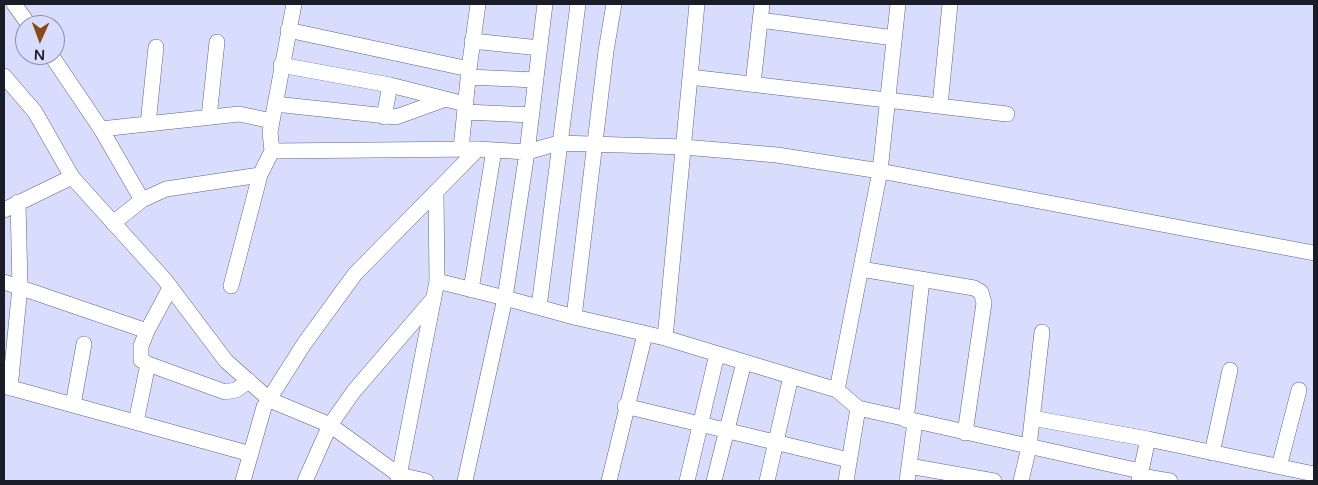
<!DOCTYPE html>
<style>
body{margin:0}
#map{position:relative;width:1318px;height:485px;overflow:hidden;background:#d8ddfd;font-family:"Varela Round",sans-serif}
canvas{display:block}
.frame{position:absolute;inset:0;border:5px solid #1a1c27;pointer-events:none}
.north{position:absolute;left:15px;top:15px;width:50px;height:50px;box-sizing:border-box;background:#d8ddfd;border:1px solid #8c90a7;border-radius:50%;rotate:182deg;font-size:14px;font-weight:700;line-height:20px;text-align:center;color:#1a1c27}
.north::after{content:'';display:block;margin:auto;width:18px;height:22px;background:#8a4916;clip-path:polygon(50% 0,100% 100%,50% 72%,0 100%)}
</style>
<div id="map">
<canvas width="1318" height="485"></canvas>
<div class="frame"></div>
<div class="north">N</div>
</div>
<script>
const ctx = document.querySelector('canvas').getContext('2d');
ctx.lineJoin = 'round';
const toPath = rows => new Path2D(rows.map(r => 'M' + r).join(''));
function strokePath(path, color, width, dash) { ctx.strokeStyle = color; ctx.lineWidth = width; ctx.lineCap = dash ? 'butt' : 'round'; ctx.setLineDash(dash || []); ctx.stroke(path); }
const minor = toPath([
 [14,4,29,25],
 [760,20,894,38],
 [288,30,469,69],
 [472,41,540,48],
 [51,55,101,129,142,200],
 [281,65,390,85,465,104],
 [4,76,35,112,72,177,165,280,226,361,270,400,330,425,399,475,426,481],
 [468,77,536,80],
 [690,77,1007,114],
 [753,84,762,4],
 [275,104,396,117,446,99],
 [940,106,950,4],
 [465,112,532,115],
 [209,117,217,42],
 [384,117,390,85],
 [148,124,156,47],
 [101,129,239,114,272,121],
 [461,149,469,69,478,4],
 [272,151,478,149],
 [4,210,72,177],
 [113,223,142,200,166,189,260,175,272,151,270,132,294,4],
 [861,269,974,288,981,292,984,303,965,433],
 [437,281,505,298,527,152,545,4],
 [4,282,147,331],
 [231,286,260,175],
 [170,288,147,331,141,346,141,360,148,364,225,392,236,390,249,381],
 [471,290,494,150],
 [539,307,578,4],
 [574,317,606,51,614,4],
 [665,338,697,4],
 [4,386,251,454],
 [10,388,20,287,18,202],
 [837,390,880,171,898,4],
 [73,405,84,344],
 [625,406,849,460],
 [858,408,1140,471],
 [1032,418,1148,439,1314,474],
 [906,420,922,280],
 [136,422,148,364],
 [1212,453,1230,370],
 [909,466,994,481],
 [1279,467,1299,390],
 [1140,476,1170,481],
 [1139,480,1148,439],
 [243,481,264,407,304,344,355,274,478,149,527,152,559,143,684,147,777,155,880,171,1314,253],
 [305,481,330,425,354,391,434,298],
 [398,481,437,281,436,194],
 [465,481,505,298,574,317,665,338,837,390,858,408,846,481],
 [609,481,645,334],
 [687,481,717,354],
 [714,481,744,362],
 [767,481,791,376],
 [907,481,915,422],
 [1021,481,1029,447,1042,332]
]);
strokePath(minor, '#606480', 16);
strokePath(minor, '#fff', 15);
</script>
